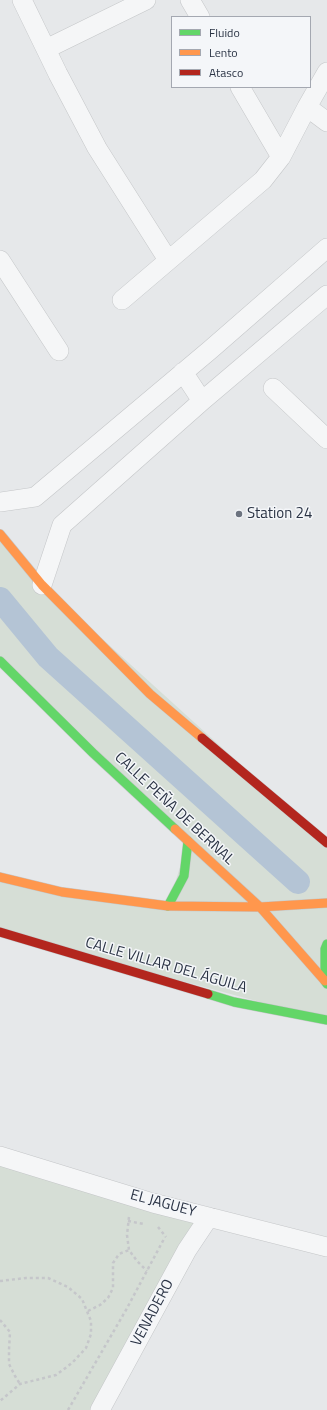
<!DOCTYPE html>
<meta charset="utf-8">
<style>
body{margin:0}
#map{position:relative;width:327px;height:1410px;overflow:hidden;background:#e6e8ea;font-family:"Titillium Web",sans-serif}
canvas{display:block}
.legend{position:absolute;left:171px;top:16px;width:140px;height:72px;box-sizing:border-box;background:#f4f6f9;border:1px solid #a4a8b1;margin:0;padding:5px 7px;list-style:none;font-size:12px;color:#2b3445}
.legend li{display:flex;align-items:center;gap:8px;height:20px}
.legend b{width:20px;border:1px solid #a4a8b1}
</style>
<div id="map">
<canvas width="327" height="1410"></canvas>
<ul class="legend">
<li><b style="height:5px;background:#63d668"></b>Fluido</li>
<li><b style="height:5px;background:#ff974d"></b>Lento</li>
<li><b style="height:5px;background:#b3261e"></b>Atasco</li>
</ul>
</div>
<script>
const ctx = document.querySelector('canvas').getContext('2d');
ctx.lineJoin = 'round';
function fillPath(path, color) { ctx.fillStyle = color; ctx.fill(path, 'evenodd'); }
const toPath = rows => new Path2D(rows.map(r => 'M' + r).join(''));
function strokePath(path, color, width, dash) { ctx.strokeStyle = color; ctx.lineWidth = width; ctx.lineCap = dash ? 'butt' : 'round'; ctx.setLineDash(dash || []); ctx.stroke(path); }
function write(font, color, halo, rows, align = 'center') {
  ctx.font = font + ' "Titillium Web",sans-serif'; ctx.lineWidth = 3; ctx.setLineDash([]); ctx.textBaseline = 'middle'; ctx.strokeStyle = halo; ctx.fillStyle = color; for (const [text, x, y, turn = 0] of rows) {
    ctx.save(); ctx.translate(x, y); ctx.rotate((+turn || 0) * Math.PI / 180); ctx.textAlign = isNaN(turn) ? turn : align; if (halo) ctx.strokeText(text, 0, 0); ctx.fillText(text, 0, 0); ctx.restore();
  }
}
fillPath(toPath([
 [0,534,43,585,327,843,327,1020,0,932,0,877,168,906,188,841,0,661],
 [0,1156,209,1217,100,1410,0,1410]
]), '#d6ded6');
strokePath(toPath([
 [0,599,48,657,298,882]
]), '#b4c4d5', 24);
const street = toPath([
 [22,0,58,74,97,148,168,260],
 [190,0,200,17],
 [46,49,146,0],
 [240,87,281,157],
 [307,107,327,122],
 [0,260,59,351],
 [122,300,263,180,281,157,307,107,327,72],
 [183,372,202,401],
 [273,388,327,439],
 [0,502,35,497,210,350,327,248],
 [42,585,62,525,202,401,327,295],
 [0,1156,153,1203,327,1247],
 [100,1410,187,1250,209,1217]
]);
const fast = toPath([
 [0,661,93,753,175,829],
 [168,906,184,876,188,841],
 [327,944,325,949,325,981,327,984],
 [208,994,234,1002,327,1020]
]);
const slow = toPath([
 [0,534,42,585,150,694,202,738],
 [175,829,260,907,325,981],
 [0,877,62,892,168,906,260,907,327,903]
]);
const jam = toPath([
 [202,738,327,843],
 [0,932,208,994]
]);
strokePath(street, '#c4c6c8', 20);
strokePath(fast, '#c4c6c8', 10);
strokePath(slow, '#c4c6c8', 10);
strokePath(jam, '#c4c6c8', 10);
strokePath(toPath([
 [129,1217,127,1235,129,1250,137,1261,147,1271],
 [128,1221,144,1224],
 [158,1227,166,1237],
 [0,1281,26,1278,48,1278,68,1287,82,1299,91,1321,91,1334,86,1348,72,1363,56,1375,20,1384,0,1401],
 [88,1311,100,1305,108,1298,113,1288,113,1263,119,1254,129,1250],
 [0,1320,10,1332,9,1350,9,1364,15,1376,20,1384],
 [68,1410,126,1310,165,1237]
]), '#c5c6ca', 2.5, [3, 3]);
strokePath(street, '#f5f6f7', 19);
strokePath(fast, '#63d668', 9);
strokePath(slow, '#ff974d', 9);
strokePath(jam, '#b3261e', 9);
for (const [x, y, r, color] of [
 [239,514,4,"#6c737f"]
]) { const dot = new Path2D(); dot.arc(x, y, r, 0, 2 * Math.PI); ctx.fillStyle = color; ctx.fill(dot); strokePath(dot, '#f4f6f9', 1.5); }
write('15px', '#2b3445', '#f4f6f9', [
 ["Station 24",247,514]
], 'left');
write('15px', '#2b3445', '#f4f6f9', [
 ["CALLE PEÑA DE BERNAL",174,809,43],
 ["CALLE VILLAR DEL ÁGUILA",166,966,16],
 ["EL JAGUEY",163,1204,15],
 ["VENADERO",153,1313,-62]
]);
</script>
